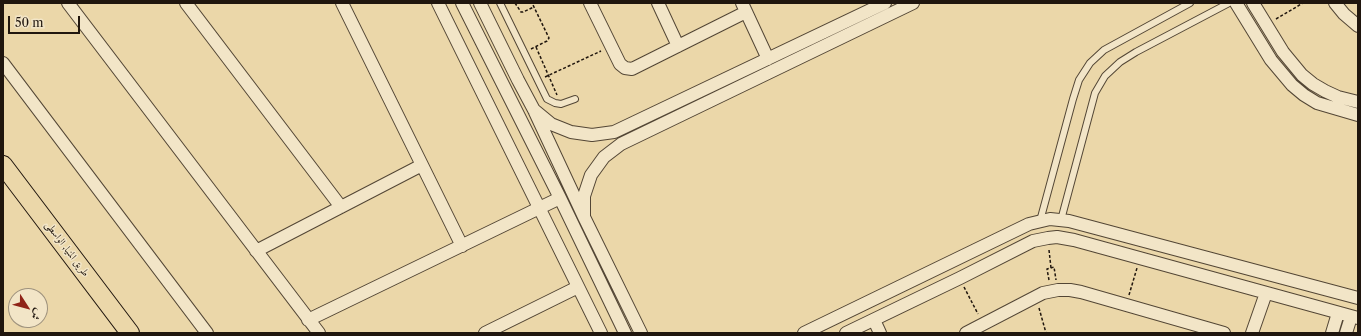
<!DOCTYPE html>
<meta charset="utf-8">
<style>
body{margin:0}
#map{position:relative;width:1361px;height:336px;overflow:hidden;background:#ebd7a9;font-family:"Libre Caslon Text",Amiri,serif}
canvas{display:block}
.frame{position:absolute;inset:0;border:4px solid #20160e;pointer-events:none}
.north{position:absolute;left:8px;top:288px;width:40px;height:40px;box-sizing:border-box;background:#f2e5c7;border:1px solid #9e927d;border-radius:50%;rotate:126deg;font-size:11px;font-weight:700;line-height:16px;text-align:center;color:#20160e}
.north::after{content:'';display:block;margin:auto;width:14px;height:18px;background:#8f2418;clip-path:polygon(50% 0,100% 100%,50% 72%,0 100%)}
.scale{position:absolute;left:8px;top:16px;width:72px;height:18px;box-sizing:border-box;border:2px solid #20160e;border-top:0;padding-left:5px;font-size:12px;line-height:14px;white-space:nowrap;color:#20160e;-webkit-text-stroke:3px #f2e5c7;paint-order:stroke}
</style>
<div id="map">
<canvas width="1361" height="336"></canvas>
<div class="frame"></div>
<div class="north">ش</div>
<div class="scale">50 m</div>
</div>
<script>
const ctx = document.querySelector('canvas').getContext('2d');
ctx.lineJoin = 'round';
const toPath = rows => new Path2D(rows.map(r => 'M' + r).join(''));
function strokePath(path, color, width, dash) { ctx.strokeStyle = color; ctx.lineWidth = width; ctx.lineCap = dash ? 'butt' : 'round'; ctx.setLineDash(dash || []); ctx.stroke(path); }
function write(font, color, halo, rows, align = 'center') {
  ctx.font = font + ' "Libre Caslon Text",Amiri,serif'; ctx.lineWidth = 3; ctx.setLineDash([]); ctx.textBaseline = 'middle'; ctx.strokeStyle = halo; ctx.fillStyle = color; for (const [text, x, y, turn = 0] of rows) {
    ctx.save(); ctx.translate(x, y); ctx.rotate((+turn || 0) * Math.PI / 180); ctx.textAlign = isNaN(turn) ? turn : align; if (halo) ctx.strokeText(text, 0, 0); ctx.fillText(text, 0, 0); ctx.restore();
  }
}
const service = toPath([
 [500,3,547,99,555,103,561,104,575,99],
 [1061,220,1095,93,1105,76,1120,62,1136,52,1229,3],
 [1040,221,1073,99,1079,80,1090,63,1104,50,1190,3]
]);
const minor = toPath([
 [68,3,319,333],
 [186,3,341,207],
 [342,3,462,246],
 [438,3,601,333],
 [462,3,560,198,625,333],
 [480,3,518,80,534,110,584,217,641,333],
 [590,3,620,64,625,68,632,69,746,12],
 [658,3,678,46],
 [742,3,768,59],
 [1236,3,1271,60,1292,85,1304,95,1317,103,1358,115],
 [1253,3,1283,52,1302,75,1313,84,1325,91,1338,97,1358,102],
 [1335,3,1344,14,1358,26],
 [3,63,207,333],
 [534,110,551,124,571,132,592,135,614,132,885,3],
 [584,217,584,196,591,175,604,157,621,144,913,3],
 [256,251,422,165],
 [308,320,560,198],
 [874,320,880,333],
 [485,333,578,287],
 [804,333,1029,224,1050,219,1069,221,1358,298],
 [846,333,960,278,1033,241,1048,238,1057,237,1074,240,1358,318],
 [966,333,1043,293,1058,290,1070,290,1081,292,1224,333],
 [1252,333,1266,293],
 [1332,333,1338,313],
 [1346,333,1351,317]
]);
const primary = toPath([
 [3,165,130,333]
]);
strokePath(service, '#534635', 8);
strokePath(minor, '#534635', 14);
strokePath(primary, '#20160e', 20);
strokePath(toPath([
 [515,3,521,12,523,12,534,7],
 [1276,19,1303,3],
 [536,47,557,95],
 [531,49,547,41,549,38,533,5],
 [545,77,601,51],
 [1049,250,1051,268],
 [1049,280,1047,269,1054,267,1056,280],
 [964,287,978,314],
 [1129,295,1137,268],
 [1039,308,1046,333]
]), '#20160e', 1.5, [3, 2]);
strokePath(service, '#f2e5c7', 6);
strokePath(minor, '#f2e5c7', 12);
strokePath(primary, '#ebd7a9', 18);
write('10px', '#20160e', '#f2e5c7', [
 ["طريق المنيا, الواسطى",67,249,53]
]);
</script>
